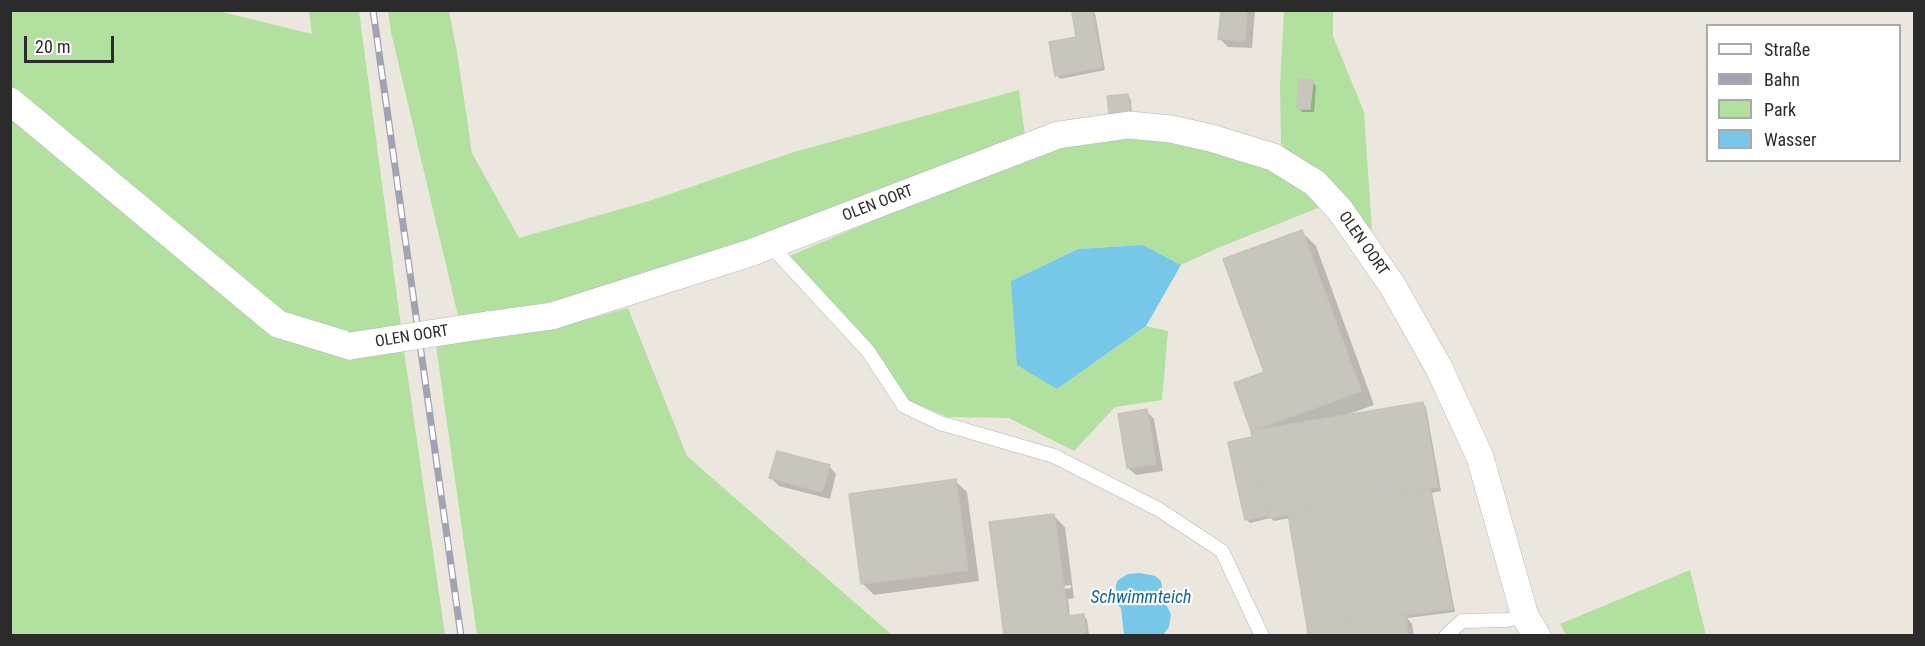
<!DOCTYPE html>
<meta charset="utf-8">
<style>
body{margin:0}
#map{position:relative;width:1925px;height:646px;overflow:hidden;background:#ece7de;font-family:"Roboto Condensed",sans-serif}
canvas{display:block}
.frame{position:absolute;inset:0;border:12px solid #2b2b2b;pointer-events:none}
.legend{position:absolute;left:1706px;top:24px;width:195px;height:138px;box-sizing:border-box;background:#fff;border:2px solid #aaa;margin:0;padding:8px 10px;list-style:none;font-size:18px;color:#2b2b2b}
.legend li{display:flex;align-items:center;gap:12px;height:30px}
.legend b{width:30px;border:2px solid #aaa}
.scale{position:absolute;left:24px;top:36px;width:90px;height:27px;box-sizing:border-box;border:3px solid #2b2b2b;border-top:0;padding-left:8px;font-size:18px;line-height:21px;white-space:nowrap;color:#2b2b2b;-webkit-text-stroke:4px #fff;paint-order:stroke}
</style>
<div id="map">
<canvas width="1925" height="646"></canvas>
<div class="frame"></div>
<ul class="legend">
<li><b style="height:8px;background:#fff"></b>Straße</li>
<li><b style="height:8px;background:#a1a3b5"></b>Bahn</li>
<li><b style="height:16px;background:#b2e09e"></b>Park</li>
<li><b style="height:16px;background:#77c7e9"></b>Wasser</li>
</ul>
<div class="scale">20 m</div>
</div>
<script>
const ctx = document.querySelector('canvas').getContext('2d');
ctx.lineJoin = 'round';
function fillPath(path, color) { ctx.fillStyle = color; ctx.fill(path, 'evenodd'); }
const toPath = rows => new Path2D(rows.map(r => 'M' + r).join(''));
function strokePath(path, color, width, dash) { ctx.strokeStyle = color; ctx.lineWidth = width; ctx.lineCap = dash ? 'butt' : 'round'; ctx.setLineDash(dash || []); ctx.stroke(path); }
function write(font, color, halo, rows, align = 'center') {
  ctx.font = font + ' "Roboto Condensed",sans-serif'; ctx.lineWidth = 4.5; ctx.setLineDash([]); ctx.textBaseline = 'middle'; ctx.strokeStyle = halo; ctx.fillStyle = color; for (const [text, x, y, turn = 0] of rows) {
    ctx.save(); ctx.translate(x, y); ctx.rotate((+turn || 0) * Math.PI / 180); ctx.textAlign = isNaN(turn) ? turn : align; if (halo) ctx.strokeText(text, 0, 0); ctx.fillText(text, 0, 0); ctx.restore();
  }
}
fillPath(toPath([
 [10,11,218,11,312,34,309,11,359,11,401,326,353,335,284,314,11,87],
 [388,11,449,11,457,52,472,153,519,238,649,201,794,152,1019,90,1025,136,756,238,552,311,459,320,391,32],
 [1284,11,1333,11,1333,36,1364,112,1372,230,1281,144,1280,84],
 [10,116,273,334,404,351,445,635,11,635],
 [1130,136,1170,136,1261,162,1323,206,1220,247,1181,265,1143,245,1078,249,1011,281,1057,389,1146,326,1168,331,1162,400,1115,407,1074,451,1009,418,948,417,906,400,787,257,1001,167,1061,145],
 [628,308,687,456,892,635,477,635,436,345,556,328],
 [1690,570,1706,635,1566,635,1560,624]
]), '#b2e09e');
fillPath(toPath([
 [1143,245,1181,265,1146,326,1057,389,1017,365,1011,281,1078,249],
 [1140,573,1155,576,1161,581,1164,600,1171,614,1169,627,1163,635,1124,635,1121,608,1116,604,1116,585,1118,580,1128,574]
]), '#77c7e9');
fillPath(toPath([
 [1086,10,1092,10,1095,13,1105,70,1060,79,1057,75,1078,38],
 [1222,10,1255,10,1252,48,1228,47,1220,39],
 [1312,82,1316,86,1314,112,1302,112,1298,108],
 [1128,96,1131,100,1132,116,1114,117,1110,113],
 [1302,232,1316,246,1374,405,1349,414,1349,416,1422,403,1426,407,1441,491,1432,493,1455,612,1407,618,1412,624,1414,636,1310,636,1290,518,1274,521,1271,518,1250,523,1246,519,1252,439,1255,442,1253,430,1236,384,1266,373],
 [1146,411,1154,419,1163,471,1136,475,1128,468],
 [829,466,836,474,830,499,779,486,771,478],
 [955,481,967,492,979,581,874,595,863,584],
 [1054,516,1065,527,1074,598,1068,599,1070,618,1083,616,1087,619,1089,636,1005,636,991,524],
 [1071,585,1071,588,1013,595,1012,592]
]), '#0003');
const building = toPath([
 [1078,10,1092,10,1102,67,1055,76,1049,42,1076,37,1072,12,1078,10],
 [1221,10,1247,10,1245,41,1218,39,1221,10],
 [1299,79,1313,80,1310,109,1297,109,1299,79],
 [1128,94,1130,112,1109,114,1107,96,1128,94],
 [1302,230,1361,391,1251,431,1234,383,1264,372,1223,259,1302,230],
 [1423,402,1438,487,1269,518,1251,431,1423,402],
 [1147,409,1156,464,1127,468,1118,414,1147,409],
 [1252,437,1261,480,1237,485,1228,442,1252,437],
 [777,451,830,465,822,492,769,478,777,451],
 [956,479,968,570,861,584,849,494,956,479],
 [1261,480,1268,515,1245,520,1237,485,1261,480],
 [1430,489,1452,609,1307,626,1288,514,1430,489],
 [1054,514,1064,588,999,596,989,522,1054,514],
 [1064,588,1068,616,1084,614,1086,636,1004,636,999,596,1064,588],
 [1405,614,1408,636,1308,636,1307,626,1405,614]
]);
fillPath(building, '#c8c5bd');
strokePath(building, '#c8c3b8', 1.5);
const lane = toPath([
 [771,246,868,351,904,406,940,423,1054,456,1158,509,1222,551,1262,636],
 [1446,636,1462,621,1507,620,1525,616]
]);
const street = toPath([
 [10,101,278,324,350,346],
 [487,325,552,316,750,253,1058,135,1129,125,1171,129,1211,138,1273,157,1315,183,1340,210,1392,285,1439,368,1480,457,1525,616,1537,636]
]);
strokePath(lane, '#b2b4be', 15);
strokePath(street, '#b2b4be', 28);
strokePath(lane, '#fff', 14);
strokePath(street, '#fff', 27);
const rail = toPath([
 [373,10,461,636]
]);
strokePath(rail, '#a1a3b5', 7);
strokePath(rail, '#fff', 4.5, [14]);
const streetBridge = toPath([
 [350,346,487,325]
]);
strokePath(streetBridge, '#b2b4be', 28, []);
strokePath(streetBridge, '#fff', 27);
write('16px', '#2b2b2b', '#fff', [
 ["OLEN OORT",878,204,-21],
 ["OLEN OORT",1363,244,55],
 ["OLEN OORT",412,337,-9]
]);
write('italic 18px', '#146697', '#fff', [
 ["Schwimmteich",1141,598]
]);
</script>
